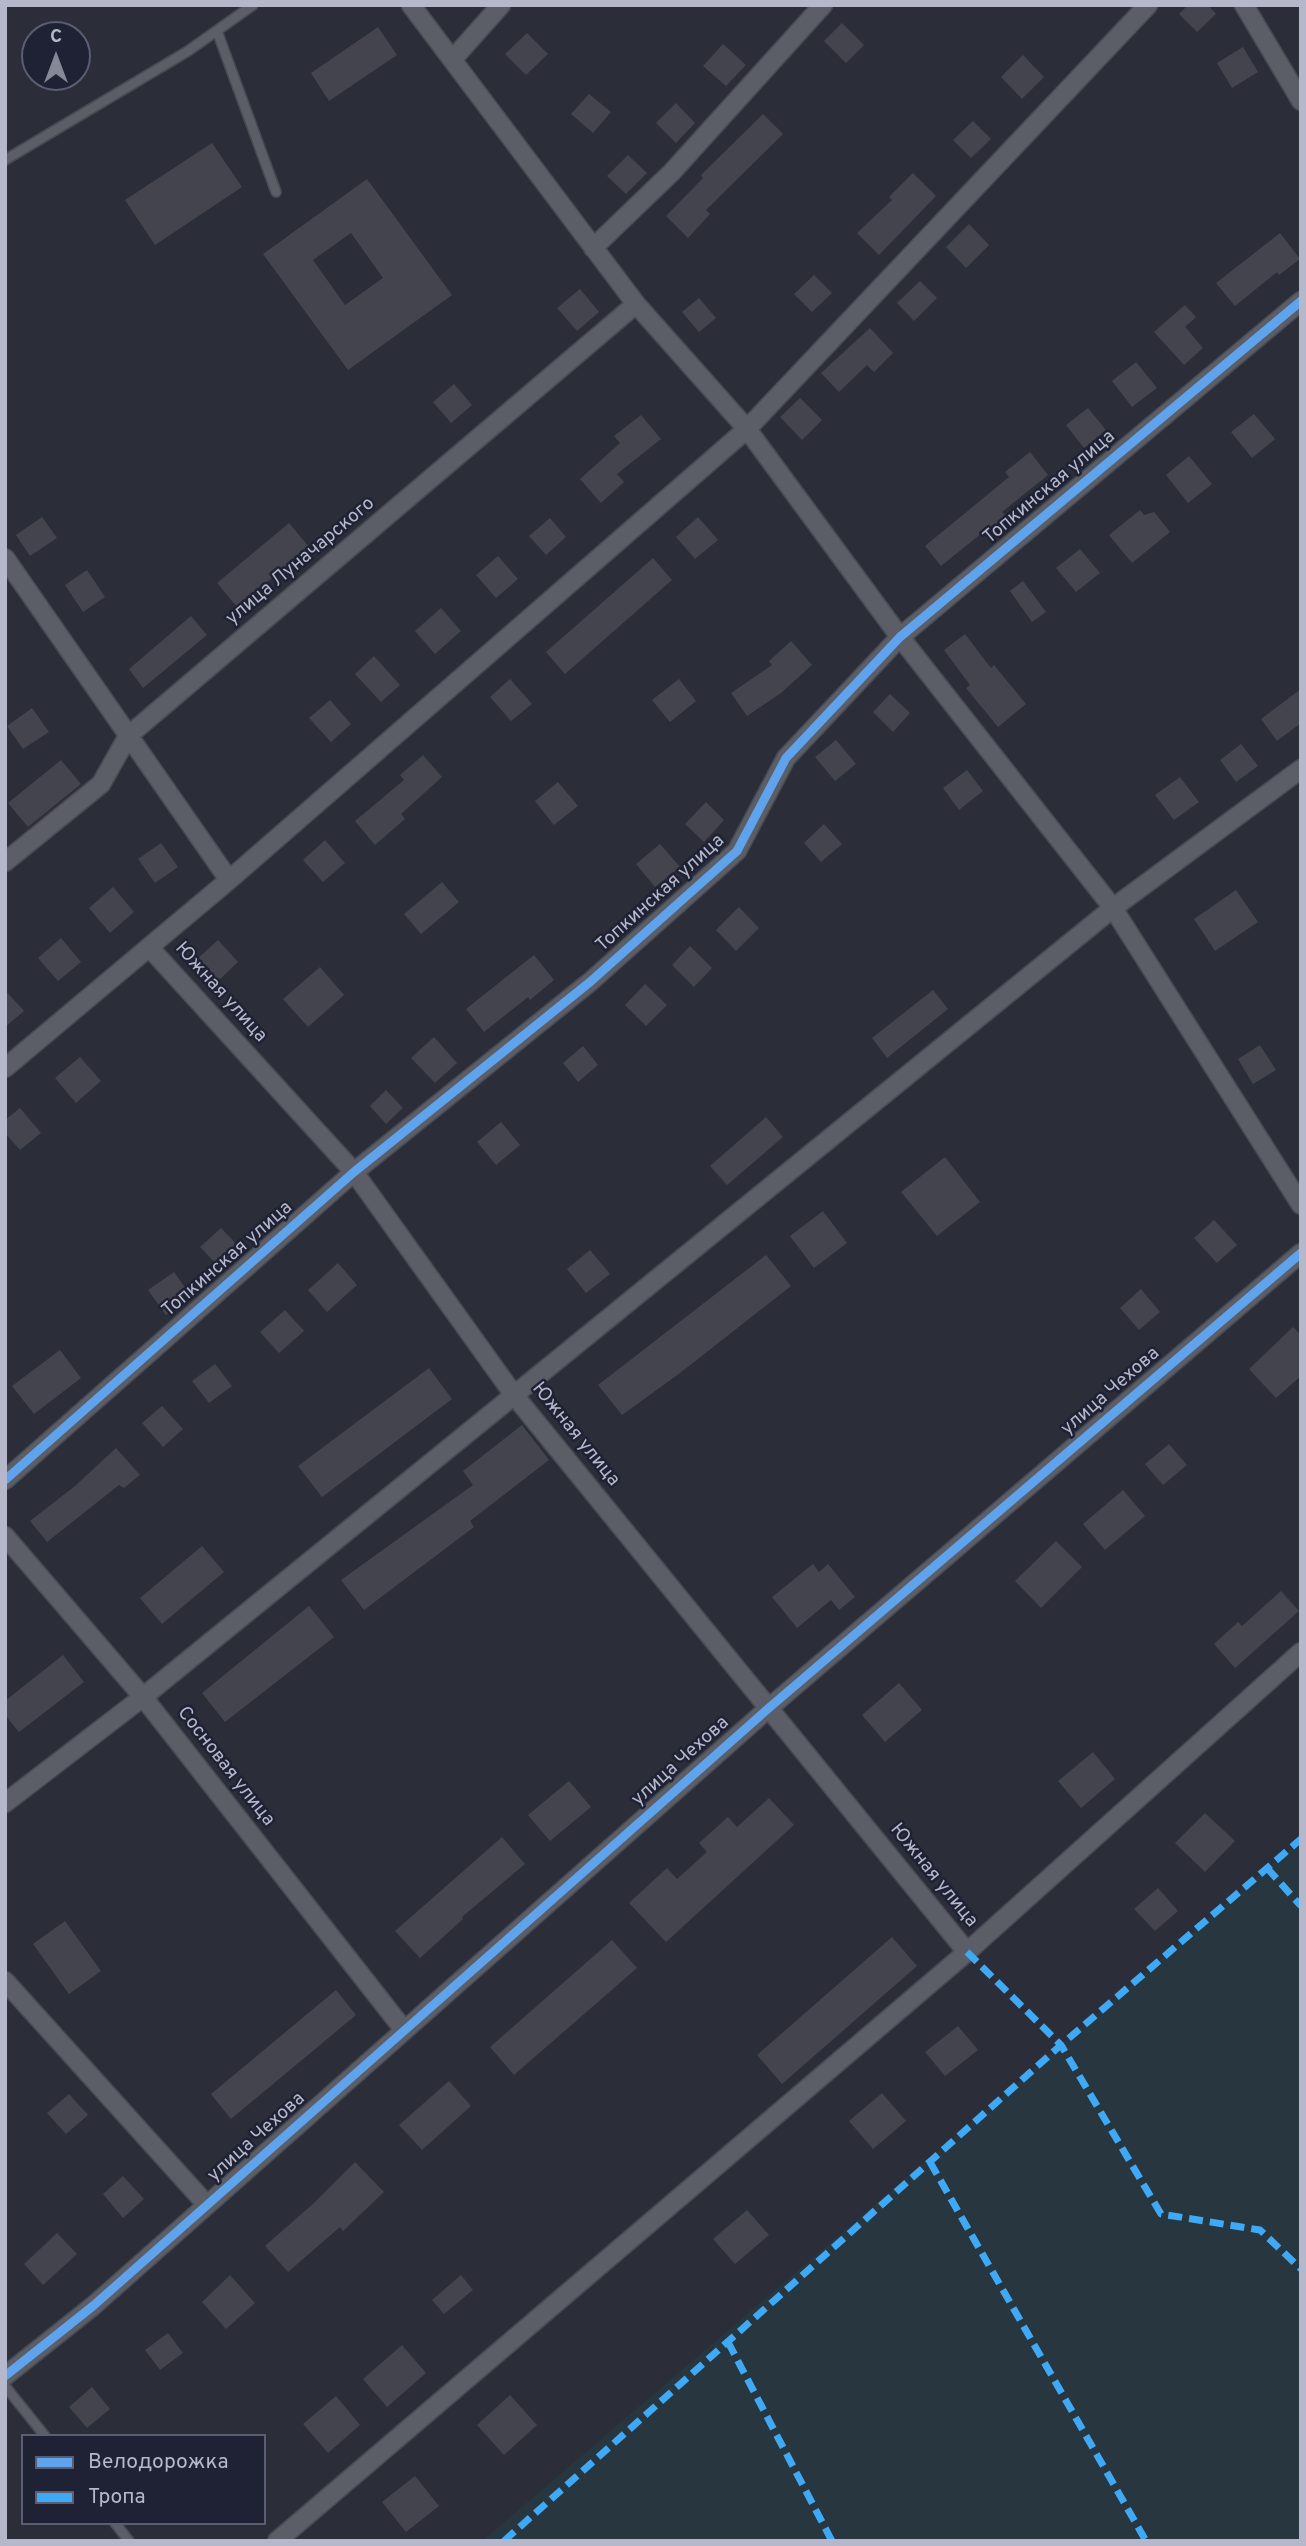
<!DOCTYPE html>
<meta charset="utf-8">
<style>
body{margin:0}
#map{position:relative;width:1306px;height:2546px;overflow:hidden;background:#2b2e39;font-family:Overpass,sans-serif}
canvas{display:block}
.frame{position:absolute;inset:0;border:7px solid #b5b8ca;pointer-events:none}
.legend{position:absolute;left:21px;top:2434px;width:245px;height:91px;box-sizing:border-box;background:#1e2234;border:2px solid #5a5e70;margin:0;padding:9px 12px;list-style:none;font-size:21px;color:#b5b8ca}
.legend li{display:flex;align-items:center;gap:14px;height:35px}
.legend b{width:35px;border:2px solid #5a5e70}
.north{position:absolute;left:21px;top:21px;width:70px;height:70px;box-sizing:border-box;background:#1e2234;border:2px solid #5a5e70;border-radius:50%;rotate:0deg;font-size:19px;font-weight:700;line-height:28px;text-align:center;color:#b5b8ca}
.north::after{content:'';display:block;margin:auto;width:24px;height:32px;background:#858897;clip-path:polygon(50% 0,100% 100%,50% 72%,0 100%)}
</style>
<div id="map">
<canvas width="1306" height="2546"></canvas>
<div class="frame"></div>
<ul class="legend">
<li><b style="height:9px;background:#60a3ed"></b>Велодорожка</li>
<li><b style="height:9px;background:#3fa9f5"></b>Тропа</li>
</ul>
<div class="north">С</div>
</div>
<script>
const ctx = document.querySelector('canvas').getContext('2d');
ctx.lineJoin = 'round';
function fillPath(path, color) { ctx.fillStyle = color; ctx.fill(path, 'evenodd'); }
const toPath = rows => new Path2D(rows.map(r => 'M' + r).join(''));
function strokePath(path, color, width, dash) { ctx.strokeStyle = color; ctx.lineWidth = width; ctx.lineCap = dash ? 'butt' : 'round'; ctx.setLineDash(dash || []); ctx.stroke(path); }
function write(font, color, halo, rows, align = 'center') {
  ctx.font = font + ' Overpass,sans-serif'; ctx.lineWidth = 5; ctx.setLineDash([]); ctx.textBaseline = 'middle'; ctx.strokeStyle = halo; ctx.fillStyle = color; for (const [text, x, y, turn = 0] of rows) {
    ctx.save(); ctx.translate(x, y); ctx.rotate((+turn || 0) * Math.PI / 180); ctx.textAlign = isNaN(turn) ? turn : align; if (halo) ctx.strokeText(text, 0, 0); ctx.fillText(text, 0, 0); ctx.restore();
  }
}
fillPath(toPath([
 [1301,1839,1301,2541,482,2541,1061,2045]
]), '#28363f');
fillPath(toPath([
 [1188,5,1208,5,1216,14,1197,32,1179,14],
 [842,23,864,45,846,63,824,41],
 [378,27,397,55,329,101,311,73],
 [527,33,548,54,526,75,505,54],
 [723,44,746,65,726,86,703,66],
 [1243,47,1258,72,1232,88,1217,63],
 [1023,55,1044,77,1022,99,1001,77],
 [589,94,611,112,593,133,571,114],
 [676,103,695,123,676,143,656,123],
 [763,114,783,134,706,210,710,214,688,238,666,216,703,178,701,175],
 [973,121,991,139,971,158,953,140],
 [212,143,242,187,155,245,125,200],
 [628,155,647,173,626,194,607,176],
 [913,173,936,196,879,255,857,233,892,200,889,197],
 [367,179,452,295,348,370,263,254],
 [351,233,383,278,345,305,313,260],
 [969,224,989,245,966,268,946,247],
 [1280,233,1300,259,1279,275,1277,272,1235,306,1216,283],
 [814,275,832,293,812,312,794,294],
 [920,281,937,298,914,321,897,303],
 [580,289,599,312,577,331,557,308],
 [699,298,716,318,699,332,682,312],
 [1185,305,1196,317,1185,327,1203,348,1184,365,1154,332],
 [870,328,893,353,874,372,867,365,839,392,821,373],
 [1136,362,1157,388,1132,407,1112,381],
 [454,384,472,405,451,423,433,402],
 [800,398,822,420,802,440,780,417],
 [1088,408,1106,430,1084,448,1066,425],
 [1254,414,1275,439,1252,458,1231,432],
 [641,415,661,439,617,474,624,482,601,503,580,479,620,443,614,436],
 [1030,452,1048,475,1002,512,1007,517,984,536,982,533,941,566,925,546,1009,477,1005,472],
 [1189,456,1212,484,1188,503,1166,475],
 [1140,510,1144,515,1154,512,1170,532,1132,563,1109,535],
 [42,517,57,538,30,556,16,535],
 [698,517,718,540,695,559,676,537],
 [550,518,566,537,546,555,529,536],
 [289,523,309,547,237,607,217,583],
 [1080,549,1100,573,1076,592,1056,568],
 [498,556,518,579,496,598,476,575],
 [653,558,672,580,565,674,546,652],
 [87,570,105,597,83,612,65,585],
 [1023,581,1046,612,1032,622,1010,591],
 [441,608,461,631,435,654,415,631],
 [191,616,207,635,143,688,129,669],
 [965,634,991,668,994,665,1026,704,998,727,966,688,970,685,944,650],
 [791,641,812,665,781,693,747,716,731,693,772,665,769,661],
 [374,656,400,685,381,702,355,674],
 [510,679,532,704,511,721,490,697],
 [679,679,696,701,670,722,652,700],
 [1301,689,1301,723,1277,741,1261,719],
 [890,694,910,713,893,732,873,712],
 [330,700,351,724,331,742,309,718],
 [32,708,49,732,23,749,7,726],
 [836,740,856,764,835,781,815,757],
 [1241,744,1258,766,1236,782,1220,760],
 [423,755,442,777,401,814,405,819,375,845,355,821,404,780,400,775],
 [61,760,81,784,28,827,8,803],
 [967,770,983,791,959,810,943,788],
 [1180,777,1199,802,1174,820,1155,795],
 [558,782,578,806,554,825,535,801],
 [706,802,724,820,704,842,685,824],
 [824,824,842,844,821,862,804,843],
 [325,840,345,863,323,882,303,860],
 [161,843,178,867,155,883,138,859],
 [660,844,680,867,655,887,636,864],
 [442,882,459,902,421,934,404,914],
 [113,887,134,912,110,933,89,908],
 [1236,890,1258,922,1215,951,1194,919],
 [739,907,759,928,736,951,716,930],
 [61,938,81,962,58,981,38,958],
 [218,940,238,962,217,982,196,960],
 [690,946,712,968,694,987,672,965],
 [534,955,554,980,530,1000,528,997,484,1032,466,1009],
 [320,967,344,995,308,1027,283,999],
 [645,984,667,1005,646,1026,625,1005],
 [5,990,24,1011,5,1027],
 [933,990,948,1009,887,1058,872,1038],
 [434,1037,457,1063,435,1083,411,1058],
 [1260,1045,1276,1070,1253,1084,1238,1059],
 [583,1046,598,1065,578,1082,563,1063],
 [80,1057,101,1081,76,1103,55,1078],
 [386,1090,403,1108,386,1124,370,1106],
 [20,1108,41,1133,20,1150,5,1133,5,1120],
 [766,1117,783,1137,727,1185,710,1166],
 [501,1122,520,1145,496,1165,477,1142],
 [945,1157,980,1202,937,1236,901,1192],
 [823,1211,847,1243,814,1268,790,1236],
 [1214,1220,1237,1245,1217,1263,1194,1238],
 [221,1228,243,1251,222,1270,200,1247],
 [590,1250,610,1274,586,1293,567,1269],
 [766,1255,791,1286,680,1373,622,1415,598,1385],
 [338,1263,357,1285,327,1312,308,1290],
 [174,1272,192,1297,166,1315,148,1290],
 [1141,1289,1160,1312,1139,1330,1120,1308],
 [285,1310,304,1331,279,1353,260,1332],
 [1293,1327,1301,1335,1301,1376,1276,1398,1249,1369],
 [60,1350,81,1378,34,1414,12,1386],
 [215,1364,232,1386,209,1403,192,1381],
 [429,1368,452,1399,322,1497,298,1466],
 [162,1406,183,1429,163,1447,142,1423],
 [522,1425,549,1460,470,1521,474,1527,364,1610,341,1580,473,1485,463,1471],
 [1169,1444,1187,1465,1163,1485,1145,1464],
 [116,1448,140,1475,124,1488,119,1485,47,1542,30,1521,75,1486],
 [1123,1490,1145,1516,1105,1550,1083,1524],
 [1056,1541,1082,1567,1041,1608,1015,1581],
 [202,1546,224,1572,162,1624,140,1598],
 [813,1564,819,1572,828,1564,855,1597,839,1610,831,1600,797,1628,772,1597],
 [1281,1591,1299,1611,1235,1668,1214,1644,1238,1622,1242,1626],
 [309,1606,334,1637,225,1722,202,1693],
 [63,1655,84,1682,19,1732,5,1715,5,1701],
 [899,1683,922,1710,885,1742,862,1715],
 [1093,1752,1115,1779,1081,1808,1058,1781],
 [569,1781,591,1807,550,1841,528,1815],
 [769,1798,794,1825,666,1942,629,1903,667,1868,677,1879,707,1852,699,1843,728,1817,737,1827],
 [1205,1813,1235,1841,1205,1872,1175,1843],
 [502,1837,525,1864,462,1917,463,1919,420,1958,395,1931],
 [1158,1888,1178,1911,1155,1931,1134,1909],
 [65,1921,101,1971,69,1994,33,1944],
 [892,1937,917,1966,782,2084,757,2055],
 [612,1940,637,1968,514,2075,490,2047],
 [336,1990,356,2015,231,2119,211,2094],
 [958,2026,978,2050,945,2076,925,2052],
 [449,2081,471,2106,422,2150,399,2125],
 [882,2093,906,2121,873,2149,849,2121],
 [69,2094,88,2115,66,2134,47,2113],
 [355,2162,384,2192,343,2231,340,2227,288,2272,265,2246,315,2202],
 [123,2176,144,2199,123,2218,103,2194],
 [747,2210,769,2235,735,2264,713,2239],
 [57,2233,77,2254,43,2285,24,2264],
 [230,2275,255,2303,226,2329,202,2302],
 [461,2275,473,2290,444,2314,432,2300],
 [168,2333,183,2353,160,2370,145,2350],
 [402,2345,426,2373,387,2407,363,2379],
 [92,2387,110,2409,87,2428,69,2407],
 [510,2395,537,2425,504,2455,477,2425],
 [336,2396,360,2425,328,2453,303,2424],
 [415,2476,439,2506,406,2532,382,2502]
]), '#43444e');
const service = toPath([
 [217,31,276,192],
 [5,160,188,51,253,5],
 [5,2386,45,2436],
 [115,2523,129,2541]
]);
const minor = toPath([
 [411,5,636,304,747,429,900,637,1113,908,1301,1205],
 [1244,5,1301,101],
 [452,60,501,5],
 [593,248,672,172,823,5],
 [5,558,229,880],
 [5,862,101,784,128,736,636,304],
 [149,947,354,1172,514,1395,967,1952],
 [5,1068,229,880,747,429,1148,5],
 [5,1480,354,1172,590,982,737,851,786,758,900,637,1301,301],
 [5,1536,143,1697,404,2030],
 [5,1803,143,1697,1113,908,1301,769],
 [5,1981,207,2205],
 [5,2376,93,2306,770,1707,1301,1253],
 [277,2541,967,1952,1301,1652]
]);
strokePath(service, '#474a52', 12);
strokePath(minor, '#474a52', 21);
strokePath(service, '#5b5d67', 9);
strokePath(minor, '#5b5d67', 18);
strokePath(toPath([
 [1267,1868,1301,1906],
 [967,1952,1061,2045,1161,2214,1260,2230,1301,2269],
 [930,2162,1146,2541],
 [728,2342,832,2541],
 [504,2541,1061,2045,1301,1839]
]), '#3fa9f5', 7, [14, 7]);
strokePath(toPath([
 [5,1480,354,1172,590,982,737,851,786,758,900,637,1301,301],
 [5,2376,93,2306,770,1707,1301,1253]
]), '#60a3ed', 9);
write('19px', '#b5b8ca', '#1e2234', [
 ["Топкинская улица",1050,488,-40],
 ["улица Луначарского",301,562,-40],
 ["Топкинская улица",661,894,-42],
 ["Южная улица",220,993,48],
 ["Топкинская улица",228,1260,-41],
 ["улица Чехова",1111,1392,-41],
 ["Южная улица",575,1435,51],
 ["улица Чехова",681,1762,-42],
 ["Сосновая улица",225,1767,52],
 ["Южная улица",933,1876,51],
 ["улица Чехова",257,2138,-42]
]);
</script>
